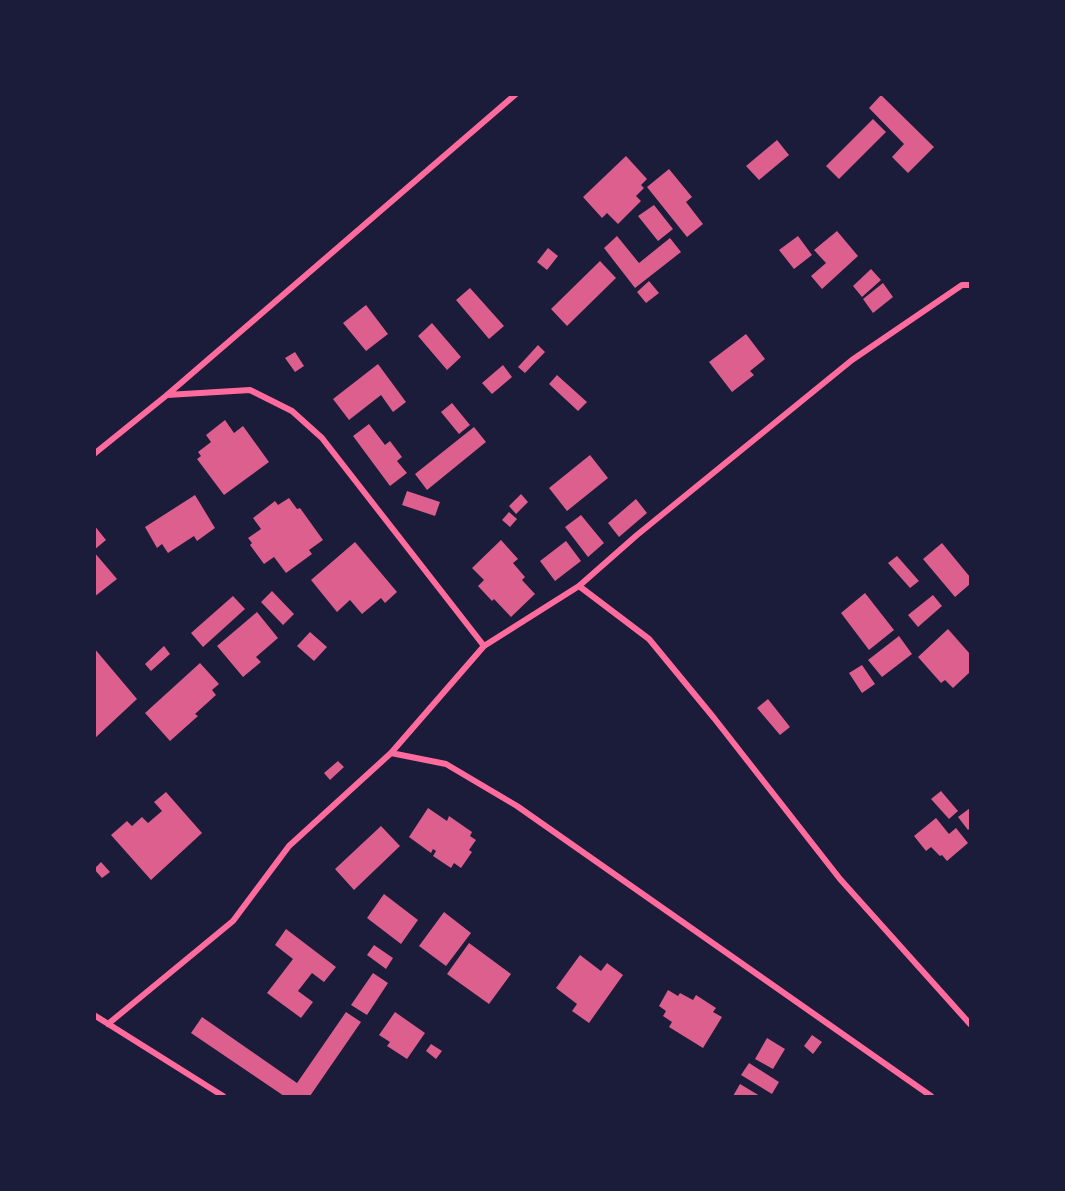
<!DOCTYPE html>
<style>
body{margin:0}
#map{position:relative;width:1065px;height:1191px;overflow:hidden;background:#1b1b3a;font-family:"DM Sans",sans-serif}
canvas{display:block}
.frame{position:absolute;inset:0;border:96px solid #1b1b3a;pointer-events:none}
</style>
<div id="map">
<canvas width="1065" height="1191"></canvas>
<div class="frame"></div>
</div>
<script>
const ctx = document.querySelector('canvas').getContext('2d');
ctx.lineJoin = 'round';
function fillPath(path, color) { ctx.fillStyle = color; ctx.fill(path, 'evenodd'); }
const toPath = rows => new Path2D(rows.map(r => 'M' + r).join(''));
function strokePath(path, color, width, dash) { ctx.strokeStyle = color; ctx.lineWidth = width; ctx.lineCap = dash ? 'butt' : 'round'; ctx.setLineDash(dash || []); ctx.stroke(path); }
fillPath(toPath([
 [881,95,934,147,908,173,892,157,904,144,869,108],
 [873,119,886,132,839,179,826,166],
 [777,140,789,155,759,180,746,166],
 [626,156,647,179,641,185,644,188,636,196,641,201,618,224,607,213,602,218,583,197],
 [669,169,692,197,686,202,703,224,687,237,647,187],
 [654,205,673,229,658,241,638,216],
 [837,231,858,256,822,289,811,276,826,263,814,250],
 [617,236,639,263,670,238,681,252,635,288,604,248],
 [798,236,812,255,794,269,779,250],
 [548,248,558,256,547,270,537,262],
 [600,261,616,278,567,326,551,309],
 [871,269,881,280,862,297,853,286],
 [649,281,659,293,646,303,637,292],
 [883,283,893,297,873,313,863,299],
 [470,288,504,326,489,339,456,300],
 [366,305,388,334,366,351,343,323],
 [432,323,461,357,447,370,418,336],
 [746,334,765,359,750,371,754,375,732,392,709,362],
 [538,345,545,352,525,373,518,367],
 [295,352,304,366,295,372,285,358],
 [378,364,406,402,393,412,381,395,349,420,333,399],
 [503,365,512,377,492,394,482,383],
 [557,375,587,402,578,411,549,384],
 [452,403,470,425,459,434,441,412],
 [225,420,234,433,243,426,269,462,224,495,197,459,201,456,198,452,211,442,206,435],
 [369,424,385,445,390,441,402,457,397,461,407,473,390,486,353,436],
 [474,427,486,442,427,490,415,474],
 [590,455,608,478,567,511,549,488],
 [407,491,440,502,435,516,402,505],
 [521,494,528,502,516,514,509,506],
 [195,495,215,528,197,541,194,536,168,553,162,544,157,548,145,527],
 [289,498,297,509,300,508,323,540,309,550,312,554,286,573,274,557,264,564,250,545,252,543,248,538,261,529,253,518,275,501,278,505],
 [636,499,647,513,619,537,608,523],
 [509,512,517,519,510,527,502,520],
 [581,515,604,543,588,557,565,527],
 [94,525,106,540,94,550],
 [501,540,518,559,513,563,525,577,522,580,535,594,511,617,494,599,492,601,478,586,484,580,472,568],
 [566,541,581,561,555,581,540,561],
 [355,542,397,592,385,603,381,598,362,614,350,600,337,612,311,580],
 [942,543,970,577,970,584,955,597,923,559],
 [94,552,117,579,94,597],
 [897,556,919,581,910,588,888,563],
 [272,591,294,614,283,625,261,602],
 [865,593,894,630,869,650,841,613],
 [933,595,942,606,918,627,908,615],
 [233,596,245,609,203,647,191,633],
 [257,612,278,638,256,657,261,662,243,677,217,646],
 [948,629,970,654,970,672,953,688,945,680,941,683,918,657],
 [310,632,327,647,314,661,297,646],
 [899,636,912,654,882,677,868,660],
 [164,646,170,654,151,671,145,664],
 [94,648,137,699,94,739],
 [200,663,219,684,212,690,216,695,195,714,198,716,170,741,145,713],
 [862,665,875,684,862,693,849,673],
 [768,699,790,727,780,735,757,708],
 [338,761,344,767,330,780,324,773],
 [941,791,958,811,949,819,931,799],
 [166,792,202,833,151,880,111,835,127,821,132,826,142,817,148,823,162,811,154,802],
 [428,808,447,821,449,816,472,832,470,836,476,840,469,850,472,852,461,868,454,863,451,868,433,856,436,851,433,849,431,853,409,837],
 [970,808,970,828,968,830,958,817],
 [936,818,949,834,956,828,968,843,947,861,942,855,940,856,931,847,926,851,914,836],
 [381,826,400,846,354,890,335,869],
 [101,862,110,872,102,878,94,869],
 [384,894,418,920,401,944,367,918],
 [444,912,471,933,446,966,419,946],
 [286,929,336,967,324,982,312,973,298,991,313,1002,301,1018,267,993,293,959,275,945],
 [469,943,511,974,489,1004,447,974],
 [374,945,393,958,386,969,367,955],
 [580,955,601,971,607,963,623,975,589,1023,572,1011,577,1004,556,988],
 [373,973,388,983,367,1015,351,1005],
 [668,990,678,996,680,993,693,1000,696,995,716,1008,713,1012,722,1017,703,1048,669,1027,672,1022,663,1016,666,1011,659,1006],
 [346,1012,361,1022,310,1096,284,1096,191,1033,202,1017,297,1083],
 [395,1012,425,1033,407,1059,387,1046,390,1042,379,1035],
 [812,1035,822,1042,813,1054,804,1046],
 [767,1038,785,1049,773,1069,755,1059],
 [431,1044,442,1051,436,1059,426,1051],
 [749,1063,779,1082,772,1094,741,1075],
 [740,1084,760,1096,733,1096]
]), '#dd5f8e');
strokePath(toPath([
 [167,395,250,390,292,411,322,438,484,646],
 [94,454,167,395,516,94],
 [579,586,649,639,714,718,840,879,970,1024],
 [391,753,446,764,517,806,931,1096],
 [94,1015,223,1096],
 [108,1024,233,921,289,846,391,753,484,646,579,586,637,535,852,360,962,285,970,285]
]), '#ff6b9d', 6);
</script>
